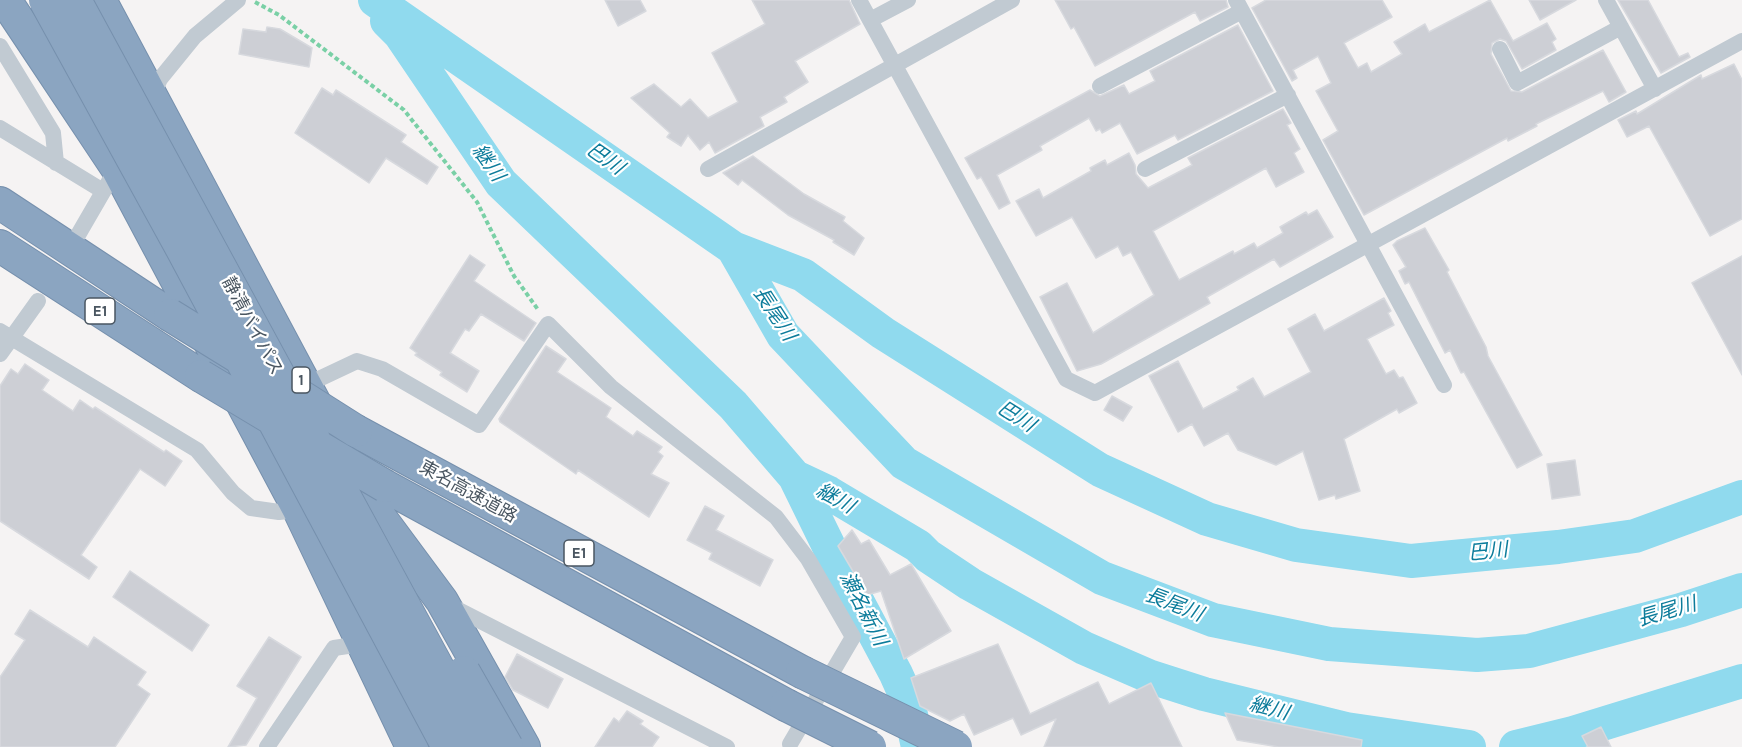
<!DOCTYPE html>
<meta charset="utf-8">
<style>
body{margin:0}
canvas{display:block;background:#f5f3f3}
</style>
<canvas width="1742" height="747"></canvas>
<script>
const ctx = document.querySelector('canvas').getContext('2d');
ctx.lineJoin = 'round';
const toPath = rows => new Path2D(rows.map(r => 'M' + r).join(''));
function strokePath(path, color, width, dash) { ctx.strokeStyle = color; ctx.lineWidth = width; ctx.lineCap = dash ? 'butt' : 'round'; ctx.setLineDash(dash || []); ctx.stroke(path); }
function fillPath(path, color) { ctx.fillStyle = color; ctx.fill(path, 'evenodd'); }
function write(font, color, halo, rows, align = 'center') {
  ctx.font = font + ' Karla,"Noto Sans JP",sans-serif'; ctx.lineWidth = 4.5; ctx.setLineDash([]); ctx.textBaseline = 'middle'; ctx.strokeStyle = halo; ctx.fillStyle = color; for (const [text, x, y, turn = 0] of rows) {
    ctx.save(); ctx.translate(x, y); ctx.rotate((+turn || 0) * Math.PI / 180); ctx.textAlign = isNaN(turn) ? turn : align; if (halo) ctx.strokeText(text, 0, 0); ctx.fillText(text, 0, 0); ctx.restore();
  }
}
strokePath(toPath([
 [375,0,733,248,803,275,883,333,1100,470,1207,519,1296,545,1411,561,1558,547,1635,536,1742,497],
 [387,21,400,34,501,183,733,405,795,477,829,493,918,546,928,556,970,584,1084,648,1151,677,1204,694,1346,729,1469,747],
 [733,248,783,335,904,463,1102,578,1213,620,1329,644,1477,655,1529,651,1681,610,1742,590],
 [795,477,839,567,896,674,908,701,918,747],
 [1516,747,1573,733,1742,681]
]), '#90daee', 34);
const building = toPath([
 [605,0,640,0,646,11,618,26,605,0],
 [752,0,849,0,860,24,795,61,808,82,784,97,787,102,760,117,764,126,715,153,709,142,700,150,688,135,681,146,667,137,670,133,631,98,654,84,681,107,690,99,708,118,738,102,712,53,765,24,752,0],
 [1055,0,1226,0,1228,7,1200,21,1195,12,1095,66,1074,27,1071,29,1055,0],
 [1266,0,1382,0,1392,17,1344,43,1358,68,1367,63,1371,72,1402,54,1394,42,1425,24,1429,32,1490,0,1513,41,1547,23,1556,39,1552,42,1556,50,1522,69,1506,41,1500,39,1492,43,1491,54,1511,91,1522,92,1603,50,1626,92,1609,102,1603,91,1536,124,1537,126,1508,141,1507,138,1364,215,1323,140,1338,131,1316,91,1331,83,1318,56,1293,70,1297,78,1292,81,1252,8,1266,0],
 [1529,0,1576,0,1540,20,1529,0],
 [1618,0,1648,0,1679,57,1688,53,1690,57,1661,73,1618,0],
 [1238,25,1273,91,1178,140,1175,135,1137,154,1120,123,1102,133,1100,129,1096,131,1089,118,1040,146,1042,150,997,175,1010,203,999,209,981,177,977,179,965,158,1090,90,1100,96,1124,85,1129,94,1155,81,1150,71,1238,25],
 [267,27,280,29,312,48,309,67,239,54,243,29,266,32,267,27],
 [1734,64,1742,80,1742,219,1710,236,1649,126,1627,137,1618,120,1636,111,1637,114,1701,75,1702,79,1734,64],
 [322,88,333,95,336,90,406,135,401,142,438,167,427,184,386,158,369,183,295,133,322,88],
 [1283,109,1291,123,1287,125,1300,149,1294,153,1304,172,1276,187,1266,168,1153,231,1179,280,1233,251,1234,254,1254,243,1257,248,1283,233,1280,227,1306,212,1308,215,1317,210,1333,237,1280,267,1274,259,1207,297,1210,303,1169,326,1101,364,1077,371,1040,297,1067,283,1093,333,1154,295,1131,252,1123,256,1118,246,1096,258,1072,217,1036,236,1016,201,1039,189,1043,198,1091,171,1090,168,1105,160,1107,165,1129,153,1135,165,1136,174,1148,188,1192,165,1188,158,1283,109],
 [753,156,804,194,845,217,843,221,864,238,854,255,833,242,834,240,788,215,742,180,738,185,723,173,753,156],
 [1425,228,1449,270,1447,272,1486,347,1488,356,1542,455,1517,468,1464,372,1461,373,1450,350,1445,353,1409,282,1405,284,1399,271,1406,267,1393,245,1397,241,1425,228],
 [470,255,485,265,474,281,536,323,524,341,481,314,469,331,465,329,450,353,479,371,467,392,440,375,442,372,415,355,417,353,410,348,470,255],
 [1742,256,1742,375,1692,283,1742,256],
 [1384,298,1391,311,1388,313,1394,325,1367,339,1386,374,1394,370,1399,378,1403,377,1417,403,1399,413,1397,409,1344,439,1360,491,1336,499,1335,495,1319,500,1303,451,1276,465,1238,450,1228,433,1204,446,1192,424,1178,432,1149,376,1178,361,1203,409,1239,390,1237,387,1253,378,1264,397,1311,372,1288,329,1315,314,1324,331,1384,298],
 [546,346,566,359,557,372,611,408,606,417,633,436,637,431,662,447,658,452,663,456,651,474,669,483,649,517,578,470,576,474,500,422,499,419,546,346],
 [25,364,49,380,42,390,73,411,80,400,93,409,95,407,164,452,166,450,182,461,165,486,140,469,81,555,97,567,89,579,0,521,0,386,11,369,18,374,25,364],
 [1112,396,1132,407,1123,421,1104,410,1112,396],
 [1575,460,1580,495,1552,499,1547,464,1575,460],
 [705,506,724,516,716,530,773,560,760,586,709,559,712,553,687,540,705,506],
 [852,530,861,544,869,540,890,575,911,564,951,631,904,659,881,591,867,595,838,546,852,530],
 [130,571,209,625,192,651,113,597,130,571],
 [30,610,88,647,94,637,146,672,137,685,150,694,115,747,0,747,0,677,25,640,15,634,30,610],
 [269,637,301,657,246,745,228,747,257,698,237,686,269,637],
 [998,644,1030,714,1098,682,1109,704,1151,683,1182,747,1044,747,1056,719,1021,735,1013,718,974,735,964,714,950,721,920,706,911,678,998,644],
 [517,654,563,679,548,708,513,690,505,677,517,654],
 [627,711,643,721,640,724,659,737,652,747,595,747,614,718,619,722,627,711],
 [1225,713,1362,740,1361,747,1279,747,1237,740,1225,713],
 [1601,727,1611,747,1588,747,1582,736,1601,727]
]);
fillPath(building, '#cdcfd5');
strokePath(building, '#d7d9de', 1.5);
const highway = toPath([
 [5,0,117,168,299,510,412,747],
 [100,0,365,497,442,601,524,747],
 [0,203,170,315],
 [0,246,201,376],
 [356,431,802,672],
 [385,486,786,705]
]);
strokePath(highway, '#7690ad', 34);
strokePath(toPath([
 [255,2,279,15,404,110,477,202,514,276,539,311]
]), '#7ad0a6', 4, [4.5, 3]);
strokePath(toPath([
 [859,0,1066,379,1095,393,1742,41],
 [1236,0,1444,385],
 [1606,0,1655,89],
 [870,20,908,0],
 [0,46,53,133,56,163],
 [1500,49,1517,83,1621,27],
 [1100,86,1242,11],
 [150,100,160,79,195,36,238,0],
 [0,128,103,191],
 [708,169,1012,0],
 [1145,169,1288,95],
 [78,235,118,166],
 [0,331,197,450,233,493,251,508,279,512,303,509],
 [0,354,38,301],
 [304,386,357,361,382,369,479,425,548,324,611,387,776,517,808,559,853,637,790,744],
 [447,604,727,747],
 [267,747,334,648,361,644]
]), '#c1cad2', 16);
strokePath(highway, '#8ba5c1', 32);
const highwayBridge = toPath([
 [45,0,182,249,448,747],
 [75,0,481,747],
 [170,315,238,357],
 [201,376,271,418],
 [285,386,356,431],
 [319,447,385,486],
 [464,672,507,747],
 [802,672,956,747],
 [786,705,870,747]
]);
strokePath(highwayBridge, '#7690ad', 34, []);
strokePath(highwayBridge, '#8ba5c1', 32);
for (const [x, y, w] of [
 [100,311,30],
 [301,380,18],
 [579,553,30]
]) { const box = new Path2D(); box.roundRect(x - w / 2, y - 13, w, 26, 4.5); ctx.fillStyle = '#fff'; ctx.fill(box); strokePath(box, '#4a5661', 1.5); }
write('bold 16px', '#4a5661', null, [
 ["E1",100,311],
 ["1",301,380],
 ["E1",579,553]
]);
write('18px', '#4a5661', '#fff', [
 ["静清バイパス",252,326,62],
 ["東名高速道路",468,492,29]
]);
write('italic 20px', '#0c7c9b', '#fff', [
 ["巴川",605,159,35],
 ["継川",488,163,55],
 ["長尾川",774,314,57],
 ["巴川",1016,417,32],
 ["継川",835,499,29],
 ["巴川",1488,552,-6],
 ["長尾川",1174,605,21],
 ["瀬名新川",863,609,63],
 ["長尾川",1667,612,-16],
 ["継川",1269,709,15]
]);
</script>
